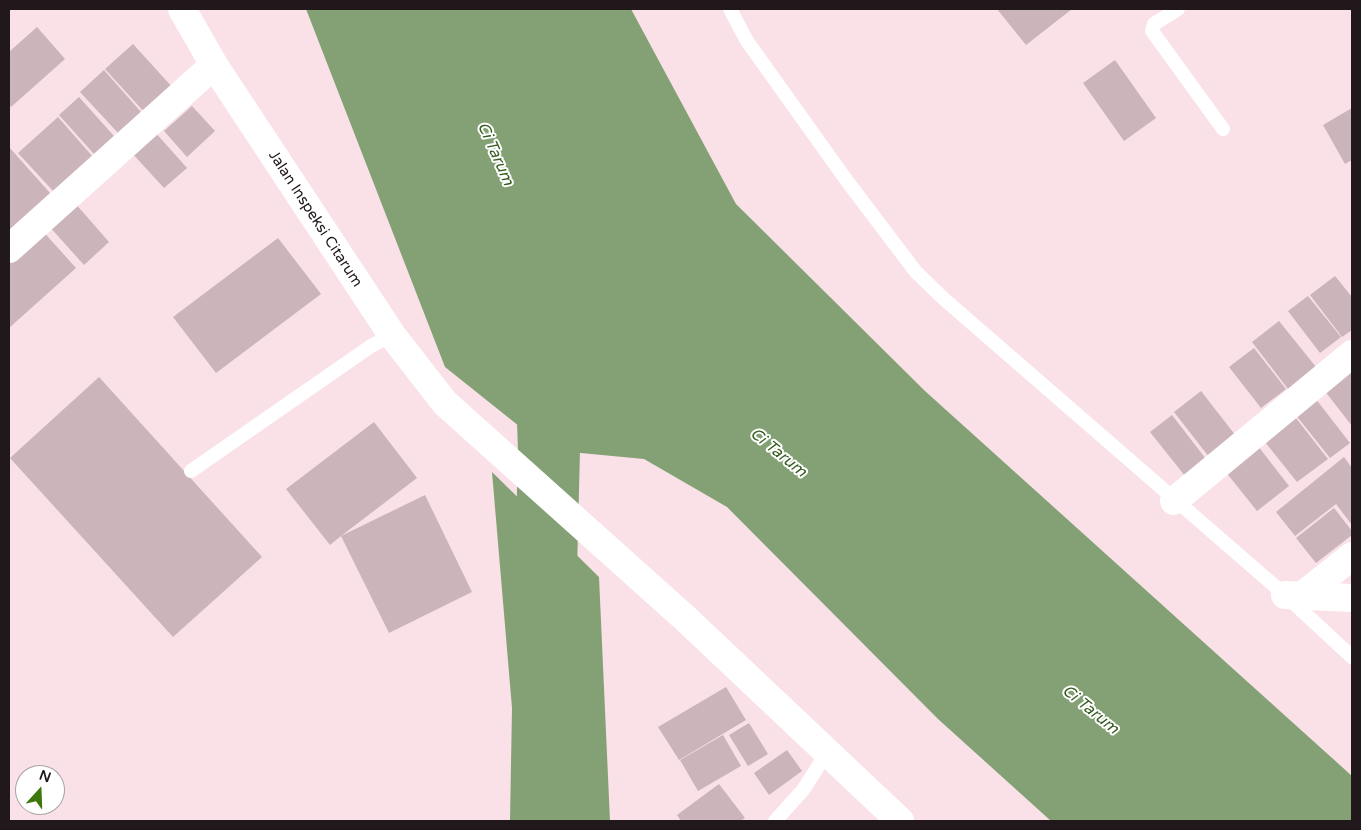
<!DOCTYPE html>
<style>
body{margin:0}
#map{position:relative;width:1361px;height:830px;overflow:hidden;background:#f9e1e7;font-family:"Varela Round",sans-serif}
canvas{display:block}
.frame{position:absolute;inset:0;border:10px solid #20181a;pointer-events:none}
.north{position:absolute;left:15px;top:765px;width:50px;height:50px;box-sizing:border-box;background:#fff;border:1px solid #a6a3a3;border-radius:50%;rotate:20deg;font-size:14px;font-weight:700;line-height:20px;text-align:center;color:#20181a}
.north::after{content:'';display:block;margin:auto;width:18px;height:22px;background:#3d760a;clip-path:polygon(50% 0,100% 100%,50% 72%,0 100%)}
</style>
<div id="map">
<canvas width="1361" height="830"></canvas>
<div class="frame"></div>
<div class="north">N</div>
</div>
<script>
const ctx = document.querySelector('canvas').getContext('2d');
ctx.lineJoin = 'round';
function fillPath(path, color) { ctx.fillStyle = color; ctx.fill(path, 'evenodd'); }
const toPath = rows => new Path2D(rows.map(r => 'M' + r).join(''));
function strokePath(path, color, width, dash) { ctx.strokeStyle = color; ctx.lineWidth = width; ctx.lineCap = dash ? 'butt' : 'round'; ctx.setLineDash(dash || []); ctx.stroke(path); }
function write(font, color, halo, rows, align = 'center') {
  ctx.font = font + ' "Varela Round",sans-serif'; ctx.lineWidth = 4; ctx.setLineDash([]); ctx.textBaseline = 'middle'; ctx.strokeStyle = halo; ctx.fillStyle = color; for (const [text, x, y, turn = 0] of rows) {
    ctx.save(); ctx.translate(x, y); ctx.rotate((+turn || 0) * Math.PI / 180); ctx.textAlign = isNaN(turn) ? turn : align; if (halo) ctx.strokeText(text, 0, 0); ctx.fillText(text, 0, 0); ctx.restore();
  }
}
fillPath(toPath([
 [306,9,631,9,736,204,925,391,1352,776,1352,821,1051,821,938,719,727,507,644,459,549,450,445,367],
 [492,472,599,577,610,821,510,821,512,708]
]), '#84a176');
strokePath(toPath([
 [545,611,549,450,546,364]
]), '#84a176', 62);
fillPath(toPath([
 [997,9,1072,9,1026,45],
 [37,27,65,59,11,107,9,104,9,52],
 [133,44,174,89,146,114,105,69],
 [1115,60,1156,118,1124,141,1083,83],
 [104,70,142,113,119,134,80,92],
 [79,97,114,136,94,154,59,115],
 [192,106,215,131,187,157,164,131],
 [1352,108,1352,160,1345,164,1323,125],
 [58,117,93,157,54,192,18,153],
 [154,131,187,168,164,188,131,152],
 [9,147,50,193,10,229,9,228],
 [74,202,109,242,84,265,48,225],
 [40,228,76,268,9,328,9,255],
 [278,238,321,294,216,373,173,317],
 [1335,276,1352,297,1352,330,1342,337,1310,295],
 [1308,296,1341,337,1320,353,1288,311],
 [1279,321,1316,367,1288,389,1252,342],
 [1254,348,1286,389,1261,408,1229,367],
 [1352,369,1352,426,1324,390],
 [99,377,262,557,173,637,10,458],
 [1201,391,1236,436,1209,457,1174,412],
 [1315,398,1350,443,1330,458,1295,414],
 [1292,413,1328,459,1297,482,1261,437],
 [1172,415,1206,459,1185,476,1150,432],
 [374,422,417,478,341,536,425,495,472,592,389,633,341,536,330,545,286,489],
 [1258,446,1289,486,1257,511,1225,471],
 [1344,457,1352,468,1352,525,1336,504,1295,536,1276,512],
 [1334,508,1352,531,1352,535,1316,563,1296,538],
 [726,687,746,720,679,760,658,727],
 [749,723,768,754,748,766,729,735],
 [723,735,741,766,698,791,680,760],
 [787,750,802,771,769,795,754,773],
 [719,784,745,818,740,821,681,821,677,815]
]), '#cbb4ba');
strokePath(toPath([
 [730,9,747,41,847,181,916,272,944,299,1285,595,1352,657],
 [1178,9,1154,24,1152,31,1223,129],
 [191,471,371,346,392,335],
 [775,821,803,790,828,751]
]), '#fff', 14);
strokePath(toPath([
 [182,9,214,65,392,335,445,403,686,619,900,821],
 [9,249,214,65],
 [1174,501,1352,354],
 [1285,595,1352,598],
 [1303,595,1352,556]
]), '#fff', 28);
write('15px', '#20181a', '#fff', [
 ["Jalan Inspeksi Citarum",315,219,57]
]);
write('italic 16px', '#365c1e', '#fff', [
 ["Ci Tarum",495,154,66],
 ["Ci Tarum",778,453,39],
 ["Ci Tarum",1090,710,39]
]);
</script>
